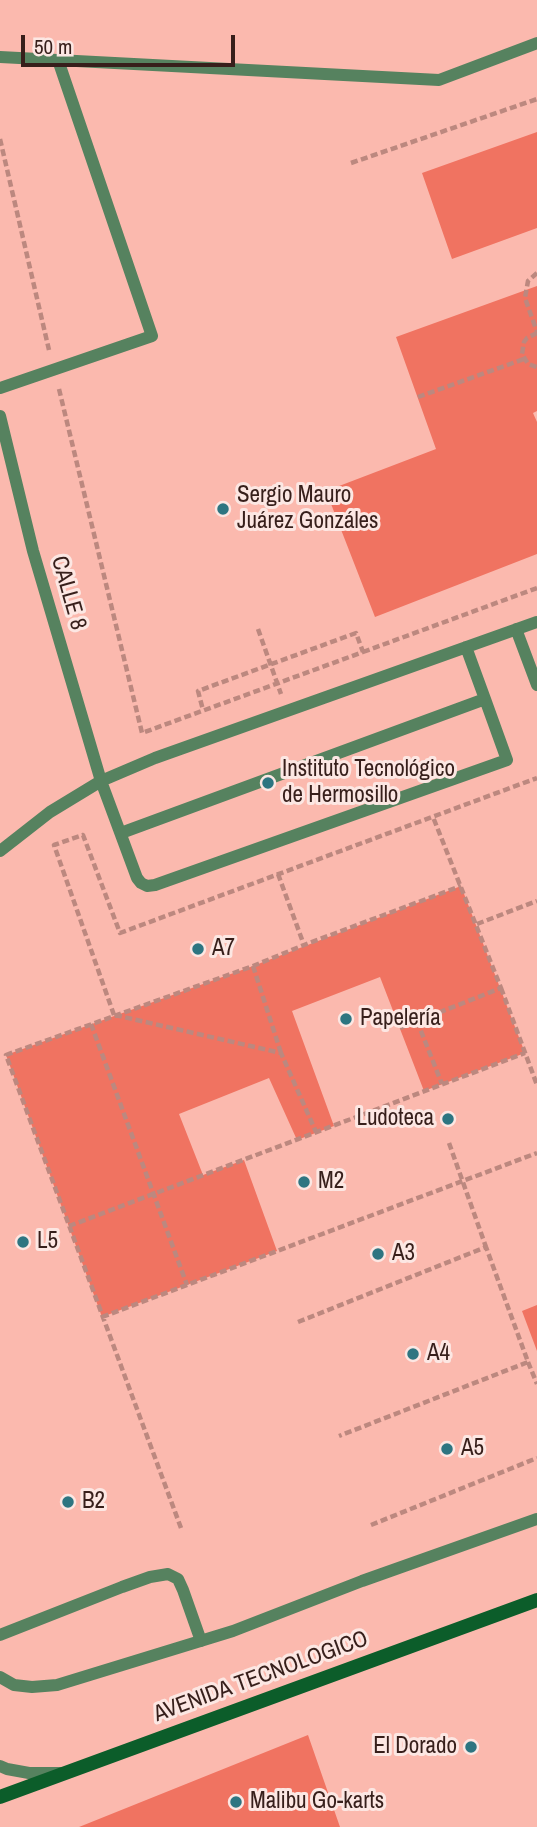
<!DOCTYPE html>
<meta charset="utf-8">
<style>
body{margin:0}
#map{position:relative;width:537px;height:1827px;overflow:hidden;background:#fbb9ae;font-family:"Archivo Narrow",sans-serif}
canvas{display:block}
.scale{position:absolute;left:21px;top:35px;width:214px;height:32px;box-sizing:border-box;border:4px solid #371f1b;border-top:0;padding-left:9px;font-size:21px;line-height:24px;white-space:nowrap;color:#371f1b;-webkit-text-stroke:5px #fce7e3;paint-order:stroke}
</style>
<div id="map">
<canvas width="537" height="1827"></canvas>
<div class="scale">50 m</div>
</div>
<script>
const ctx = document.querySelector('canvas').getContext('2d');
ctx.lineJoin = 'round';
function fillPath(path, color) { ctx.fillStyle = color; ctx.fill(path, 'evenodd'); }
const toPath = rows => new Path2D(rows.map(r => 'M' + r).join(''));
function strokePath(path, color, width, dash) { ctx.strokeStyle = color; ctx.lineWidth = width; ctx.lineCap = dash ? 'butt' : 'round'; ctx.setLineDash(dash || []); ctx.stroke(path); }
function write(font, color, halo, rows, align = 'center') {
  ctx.font = font + ' "Archivo Narrow",sans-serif'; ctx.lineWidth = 6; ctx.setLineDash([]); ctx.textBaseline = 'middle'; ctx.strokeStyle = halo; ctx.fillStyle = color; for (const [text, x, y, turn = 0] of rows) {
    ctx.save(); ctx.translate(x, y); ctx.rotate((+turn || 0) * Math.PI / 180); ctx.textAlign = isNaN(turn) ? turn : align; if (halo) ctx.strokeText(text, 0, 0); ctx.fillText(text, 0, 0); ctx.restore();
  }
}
fillPath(toPath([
 [537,132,537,228,452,259,422,173],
 [537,286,537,411,533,413,537,422,537,554,375,617,326,491,436,449,396,337],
 [461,886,525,1053,424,1091,380,977,292,1011,334,1126,297,1140,269,1078,179,1114,203,1175,244,1160,277,1251,102,1317,6,1055,253,966],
 [537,1305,537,1351,522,1311],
 [308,1735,340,1827,79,1827]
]), '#f07361');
strokePath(toPath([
 [0,139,49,350],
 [351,163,537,99],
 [537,273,528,281,525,298,537,332],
 [537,333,527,338,524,342,522,354,528,364,537,367],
 [59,389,142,733,363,652,356,633,198,691,203,710],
 [418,397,524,359],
 [258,629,281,694],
 [363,652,537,588],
 [278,874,304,945],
 [477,924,537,901],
 [253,966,281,1053],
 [501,988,537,1085],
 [114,1015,54,845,83,835,120,933,537,778],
 [115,1015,281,1053,316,1132],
 [417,1021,442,1084],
 [91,1024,187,1285],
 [400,1028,501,988,433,817],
 [449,1143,486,1247],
 [69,1226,525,1053],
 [102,1317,537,1153],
 [298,1322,486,1247,528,1362,339,1436],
 [528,1362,537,1384],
 [371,1525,537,1458],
 [181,1528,6,1055,253,966,304,945,461,886]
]), '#bc887f', 4.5, [7, 3.5]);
strokePath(toPath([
 [0,57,439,80,537,43],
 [0,388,152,336,58,60],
 [0,416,33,551,101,781,137,878,141,883,147,886,155,885,507,760,485,699,121,833],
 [516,629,537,685],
 [466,647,485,699],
 [0,851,50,812,101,781,155,758,537,622],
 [0,1635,122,1587,150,1577,168,1574,178,1579,183,1590,201,1641],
 [0,1677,14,1685,32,1687,57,1685,233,1631,362,1581,537,1519],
 [0,1766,7,1769,29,1773,61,1773]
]), '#56825f', 12);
strokePath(toPath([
 [0,1797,537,1600]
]), '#0c5d2a', 14);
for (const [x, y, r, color] of [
 [223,509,7,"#2e7581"],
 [268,783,7,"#2e7581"],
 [198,949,7,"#2e7581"],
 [346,1019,7,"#2e7581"],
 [448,1119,7,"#2e7581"],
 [304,1182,7,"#2e7581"],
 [23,1242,7,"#2e7581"],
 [378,1254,7,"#2e7581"],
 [413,1354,7,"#2e7581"],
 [447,1449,7,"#2e7581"],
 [68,1502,7,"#2e7581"],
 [471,1747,7,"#2e7581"],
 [236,1802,7,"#2e7581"]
]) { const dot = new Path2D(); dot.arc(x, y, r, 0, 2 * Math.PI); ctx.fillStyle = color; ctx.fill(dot); strokePath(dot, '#fce7e3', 2.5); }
write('23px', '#371f1b', '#fce7e3', [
 ["Sergio Mauro",237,496],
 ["Juárez Gonzáles",237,522],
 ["Instituto Tecnológico",282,770],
 ["de Hermosillo",282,796],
 ["A7",212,949],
 ["Papelería",360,1019],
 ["Ludoteca",434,1119,"right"],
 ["M2",318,1182],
 ["L5",37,1242],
 ["A3",392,1254],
 ["A4",427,1354],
 ["A5",461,1449],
 ["B2",82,1502],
 ["El Dorado",457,1747,"right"],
 ["Malibu Go-karts",250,1802]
], 'left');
write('23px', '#371f1b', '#fce7e3', [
 ["CALLE 8",68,593,74],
 ["AVENIDA TECNOLOGICO",261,1677,-20]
]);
</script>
